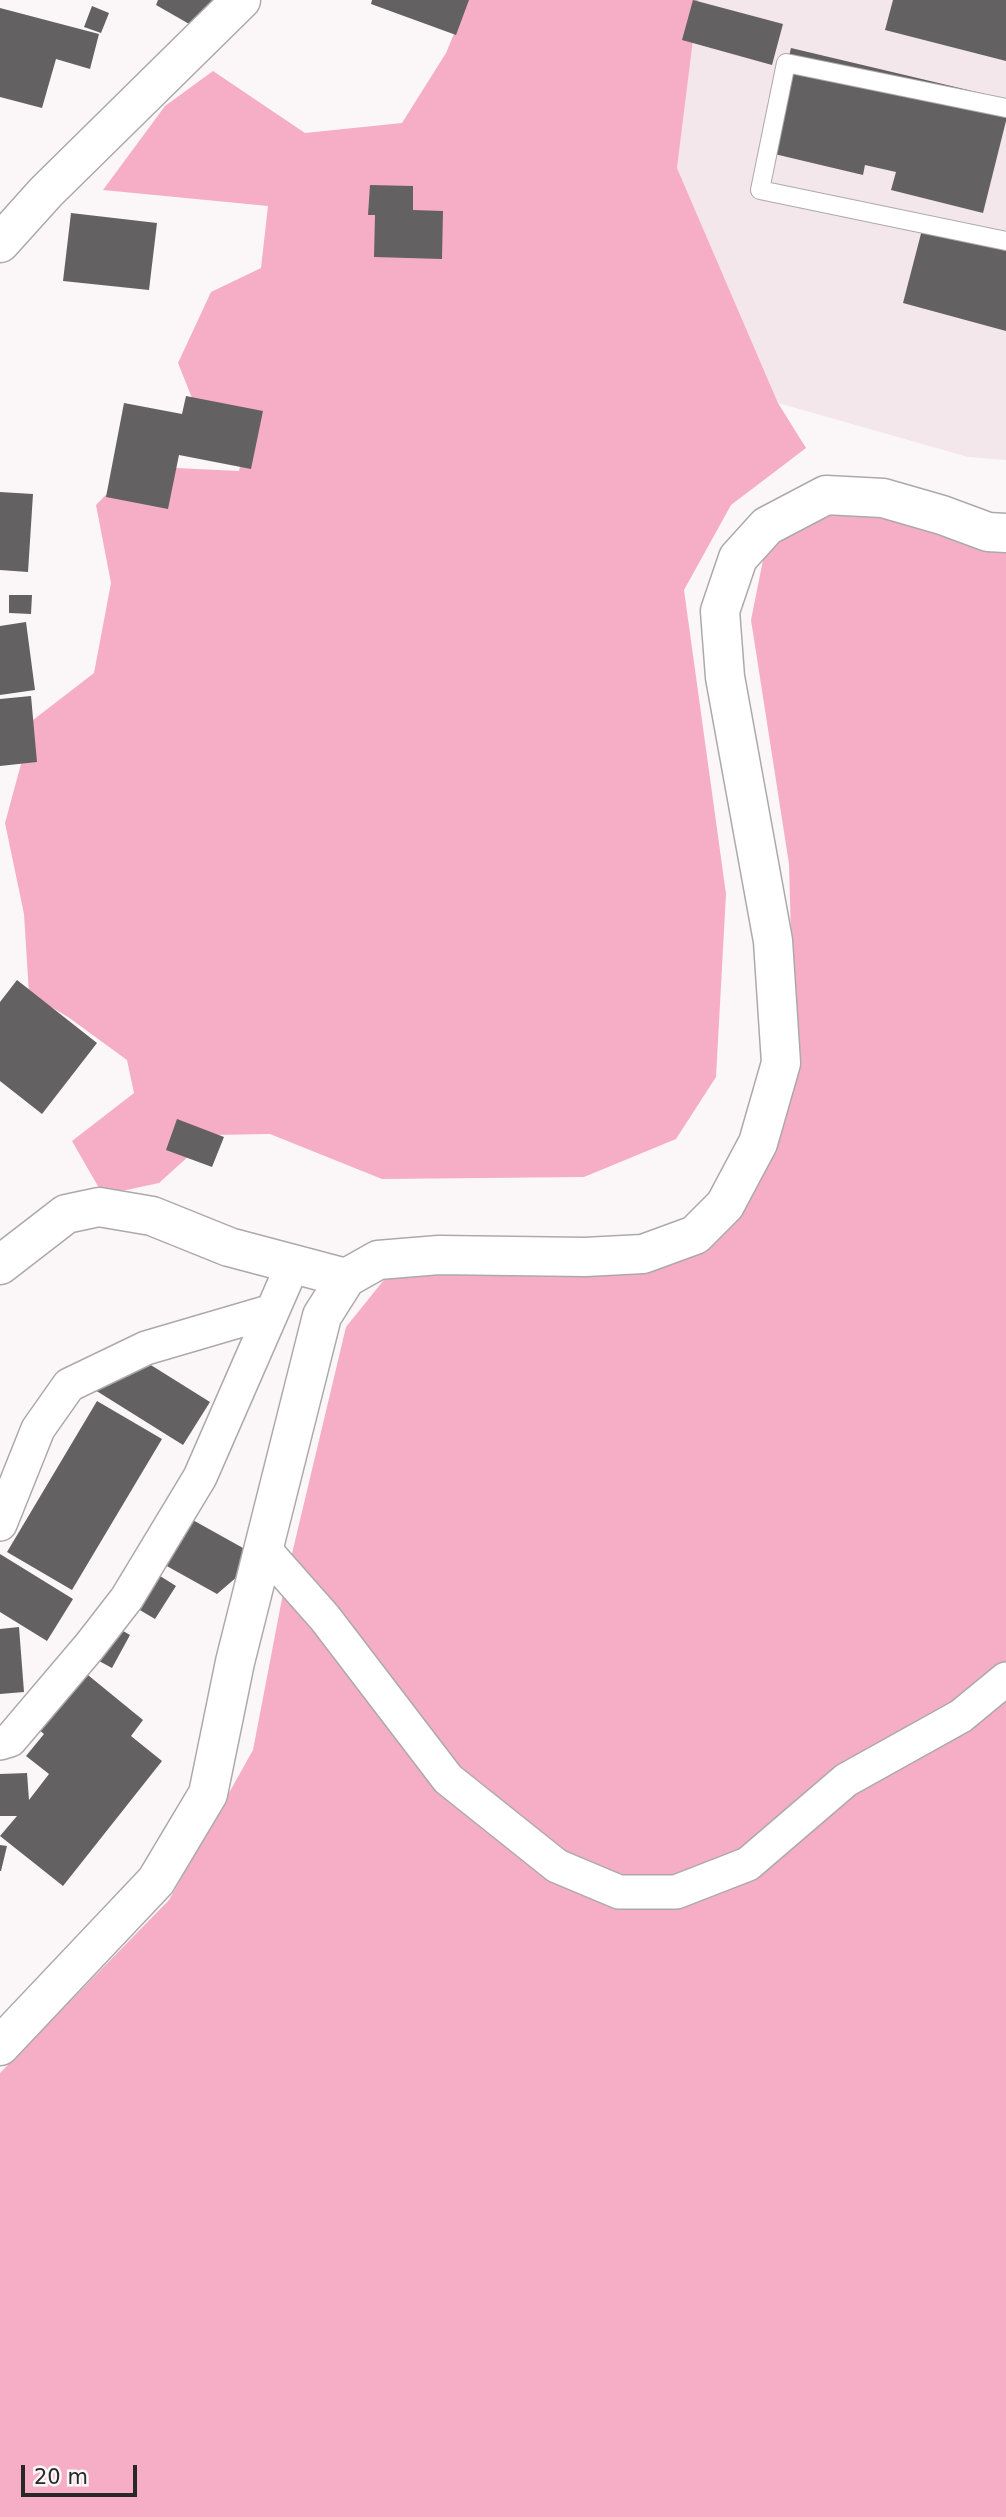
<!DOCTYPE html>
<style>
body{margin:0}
#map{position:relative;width:1006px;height:2517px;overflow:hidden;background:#fbf7f8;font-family:"DejaVu Sans",sans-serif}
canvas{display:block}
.scale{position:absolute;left:21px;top:2465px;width:116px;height:32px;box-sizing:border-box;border:4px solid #292828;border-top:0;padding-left:9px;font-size:21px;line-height:24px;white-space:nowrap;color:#292828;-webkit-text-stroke:5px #fbf7f8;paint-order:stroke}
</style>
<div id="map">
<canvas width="1006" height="2517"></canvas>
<div class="scale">20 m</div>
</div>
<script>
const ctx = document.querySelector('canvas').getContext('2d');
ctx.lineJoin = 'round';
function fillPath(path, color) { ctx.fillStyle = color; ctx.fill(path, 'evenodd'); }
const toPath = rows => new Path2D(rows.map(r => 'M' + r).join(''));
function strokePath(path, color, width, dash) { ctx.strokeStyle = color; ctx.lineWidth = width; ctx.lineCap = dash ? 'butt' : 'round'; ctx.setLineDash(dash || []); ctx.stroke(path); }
fillPath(toPath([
 [698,0,1006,0,1006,460,968,457,778,403,677,168]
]), '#f3e7eb');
fillPath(toPath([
 [468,0,698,0,677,168,778,403,806,448,731,505,684,590,726,894,716,1077,676,1139,584,1177,382,1179,270,1134,212,1135,159,1183,103,1195,72,1141,134,1093,127,1060,68,1017,29,994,24,914,5,823,33,720,94,673,111,583,96,505,134,466,239,471,252,411,194,403,178,363,211,292,261,268,268,206,103,190,165,106,213,71,305,133,402,123,446,53],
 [847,496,1006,530,1006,2517,0,2517,0,2073,169,1900,253,1750,285,1583,346,1327,404,1255,686,1232,720,1210,793,1013,789,864,751,620,765,550]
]), '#f5aec6');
fillPath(toPath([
 [158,0,215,0,198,29,156,5],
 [372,0,469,0,456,35,371,4],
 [693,0,783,24,772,65,682,40],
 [893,0,1006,0,1006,61,885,30],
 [92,6,109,13,101,33,84,27],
 [0,8,99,34,90,69,56,59,42,108,0,97],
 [791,48,1006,99,1006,121,983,213,891,190,896,172,865,165,863,175,766,152],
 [370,185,413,186,413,210,443,211,442,259,374,257,375,215,368,215],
 [71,213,157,223,149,290,63,281],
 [924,222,1006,243,1006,331,903,303],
 [186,396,263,411,251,469,179,455,168,509,106,497,124,403,182,414],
 [0,492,33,494,28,572,0,570],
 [9,595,32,595,31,614,9,613],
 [26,622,35,690,0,695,0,626],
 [31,696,37,762,0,766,0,699],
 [17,980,97,1043,42,1114,0,1081,0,1002],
 [177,1119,224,1137,212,1167,166,1150],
 [122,1347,210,1402,183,1445,95,1390],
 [97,1401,162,1439,72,1590,7,1552],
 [182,1514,243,1548,238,1576,217,1594,156,1560],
 [0,1554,73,1599,47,1641,0,1612],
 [149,1569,176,1586,155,1619,128,1603],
 [106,1621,130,1635,112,1668,88,1655],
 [19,1627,24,1692,0,1694,0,1629],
 [72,1662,143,1720,131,1736,162,1761,63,1886,0,1836,17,1816,0,1816,0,1774,27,1773,29,1800,49,1774,26,1756,44,1734,26,1719],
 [0,1845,7,1846,1,1871,0,1871]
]), '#646162');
const lane = toPath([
 [1006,108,786,63,760,190,1006,241]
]);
const street = toPath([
 [0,1524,38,1429,69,1385,146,1348,272,1311],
 [264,1549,325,1618,448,1779,557,1866,619,1892,676,1892,748,1864,846,1780,961,1716,1006,1679],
 [0,1743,10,1740,89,1647,127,1598,200,1477,293,1264]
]);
const secondary = toPath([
 [0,243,46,192,241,0],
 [0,1265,66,1214,99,1207,152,1216,229,1247,346,1278],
 [0,2046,156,1881,208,1794,235,1662,322,1316,346,1278,378,1260,439,1255,585,1257,643,1254,695,1235,725,1205,758,1143,781,1063,773,941,725,677,720,611,738,558,767,526,826,495,883,498,942,515,988,532,1006,533]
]);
strokePath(lane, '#ada9aa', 20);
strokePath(street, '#ada9aa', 36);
strokePath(secondary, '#ada9aa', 41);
strokePath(lane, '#fff', 18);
strokePath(street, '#fff', 33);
strokePath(secondary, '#fff', 38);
</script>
